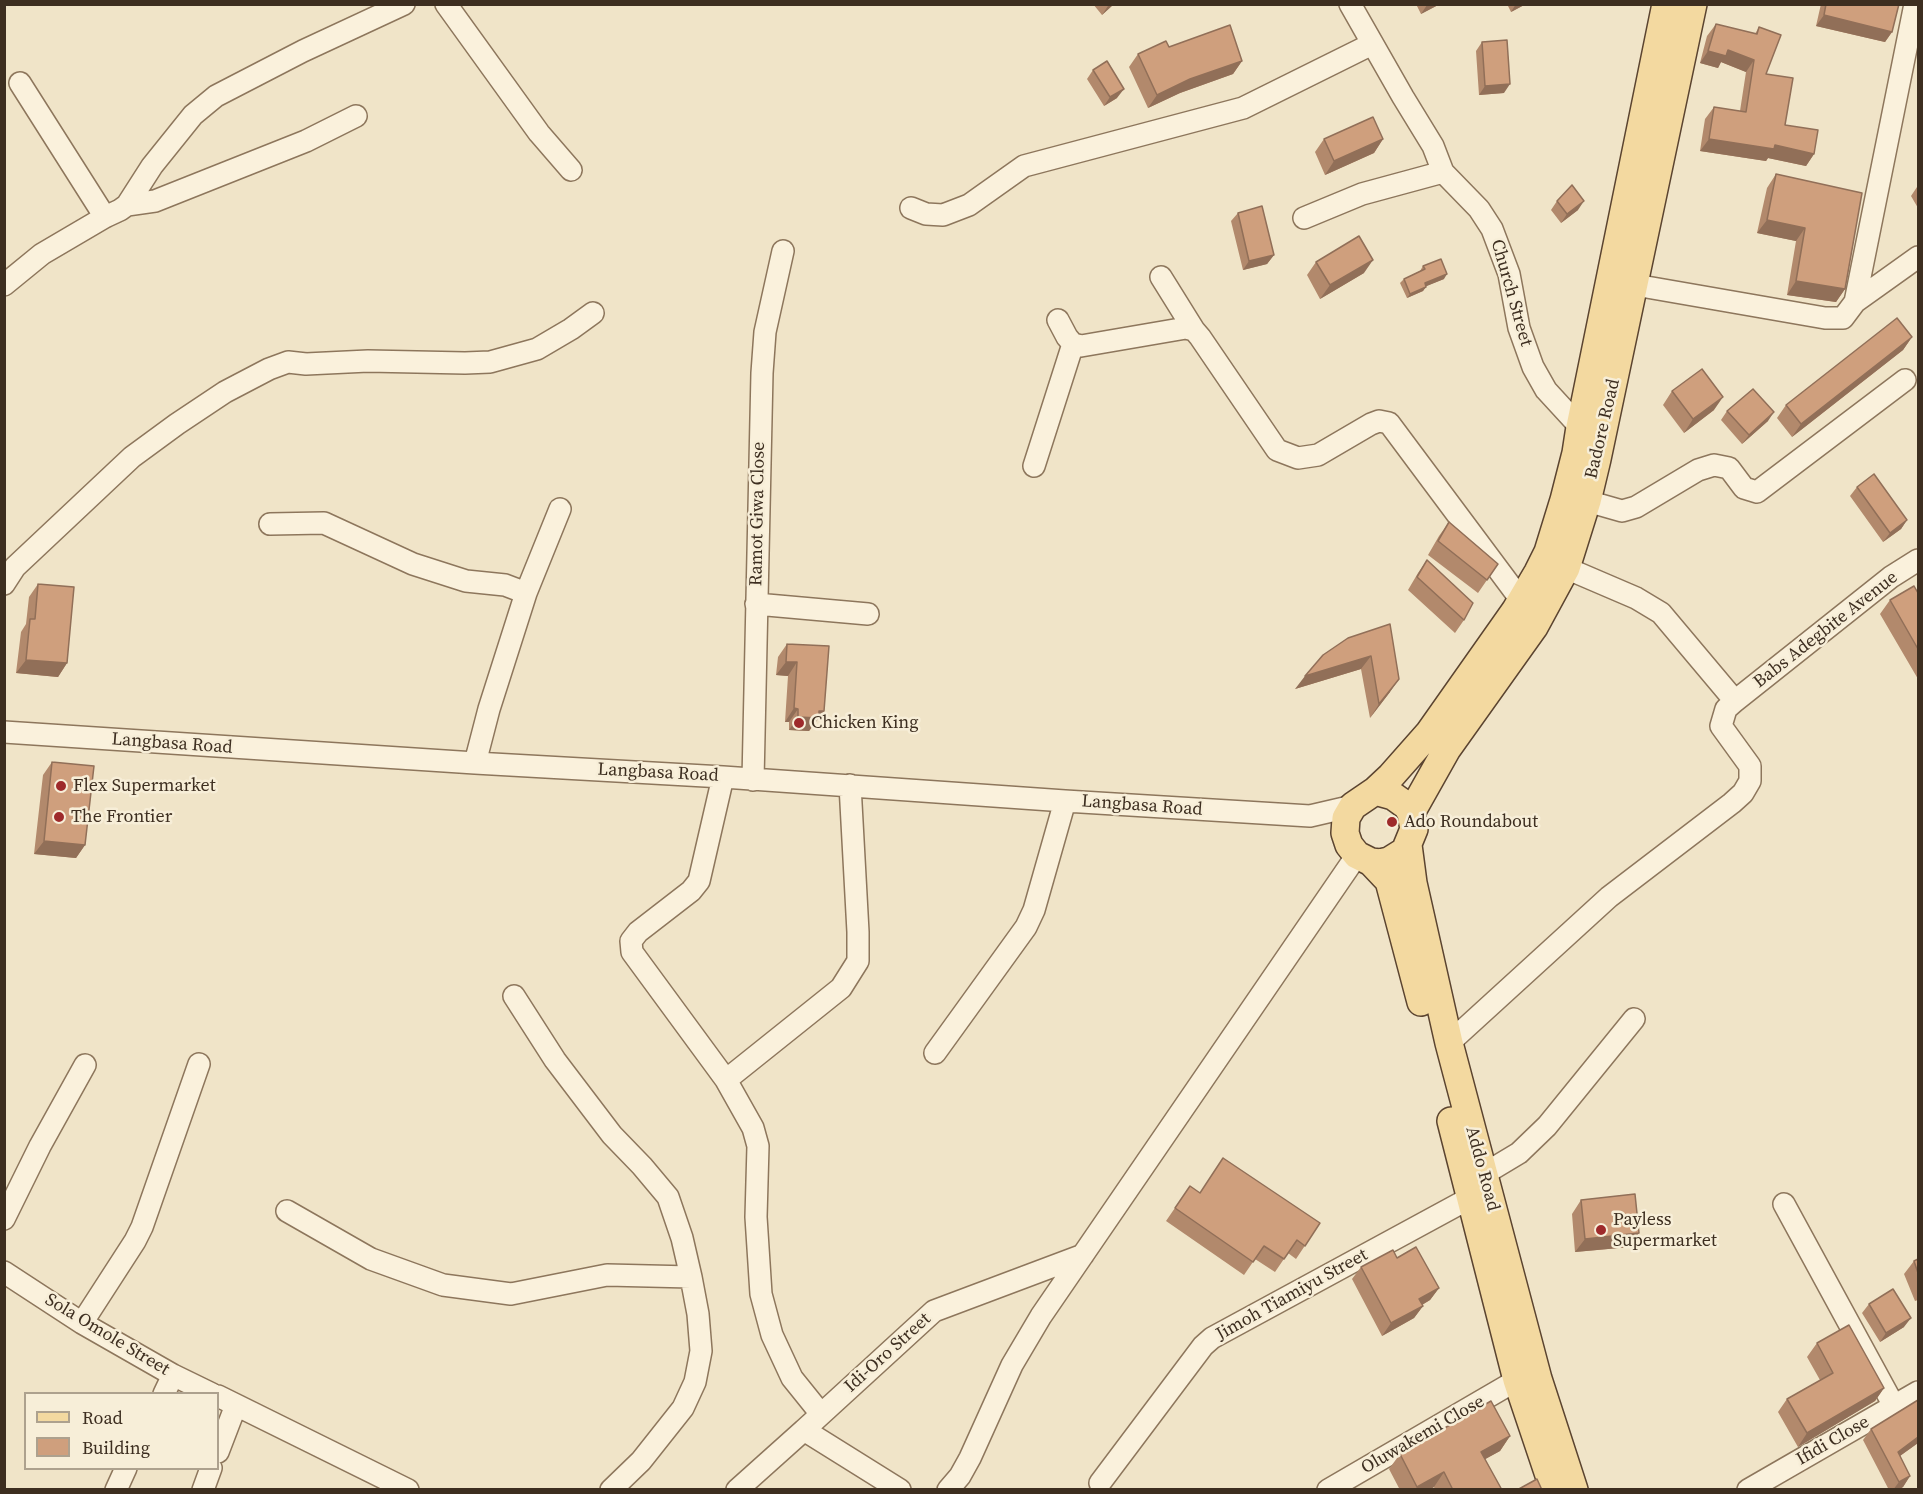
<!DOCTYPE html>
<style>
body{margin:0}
#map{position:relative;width:1923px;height:1494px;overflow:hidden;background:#f0e4c8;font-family:"Source Serif 4",serif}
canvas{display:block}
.frame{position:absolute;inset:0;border:6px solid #3d2e20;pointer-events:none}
.legend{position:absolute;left:24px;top:1392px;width:195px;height:78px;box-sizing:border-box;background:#f7eed8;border:2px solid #ada18e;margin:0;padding:8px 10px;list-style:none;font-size:18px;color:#3d2e20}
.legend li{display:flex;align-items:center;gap:12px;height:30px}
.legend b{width:30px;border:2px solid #ada18e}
</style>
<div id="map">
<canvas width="1923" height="1494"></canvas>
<div class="frame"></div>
<ul class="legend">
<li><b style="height:8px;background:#f3d9a0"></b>Road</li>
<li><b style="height:16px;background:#cf9f7d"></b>Building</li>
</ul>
</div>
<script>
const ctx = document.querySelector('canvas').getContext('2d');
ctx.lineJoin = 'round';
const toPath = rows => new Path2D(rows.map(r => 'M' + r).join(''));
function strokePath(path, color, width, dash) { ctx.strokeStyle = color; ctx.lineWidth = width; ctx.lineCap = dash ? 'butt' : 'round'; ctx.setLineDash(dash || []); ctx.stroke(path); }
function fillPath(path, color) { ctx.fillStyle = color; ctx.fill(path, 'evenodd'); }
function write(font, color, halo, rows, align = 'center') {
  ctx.font = font + ' "Source Serif 4",serif'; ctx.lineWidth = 5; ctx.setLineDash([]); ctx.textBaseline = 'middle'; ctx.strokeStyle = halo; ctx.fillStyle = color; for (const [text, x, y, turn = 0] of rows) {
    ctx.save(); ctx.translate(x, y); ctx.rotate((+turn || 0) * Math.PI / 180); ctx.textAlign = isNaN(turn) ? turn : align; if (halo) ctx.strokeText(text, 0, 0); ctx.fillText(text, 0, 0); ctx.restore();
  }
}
const minor = toPath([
 [446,4,539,133,571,170],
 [1350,4,1403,97,1433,146,1443,172,1479,209,1492,229,1509,274,1519,328,1533,367,1546,390,1580,427],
 [20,83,105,217],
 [127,205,155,201,306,141,356,116],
 [911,208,926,214,943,215,969,205,1024,166,1243,108,1372,44],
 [1304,218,1362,194,1443,172],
 [1161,277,1194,330,1200,337,1277,450,1298,458,1318,455,1371,424,1379,421,1389,423,1521,600],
 [4,285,42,254,105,217,120,210,127,205,152,166,193,115,216,96,303,51,404,4],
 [1635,285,1825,318,1843,318,1855,302,1918,257],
 [1855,302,1915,4],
 [1058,320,1067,337,1073,344,1081,346,1186,328,1194,330],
 [1034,466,1073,344],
 [1587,501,1622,511,1636,507,1698,470,1714,465,1729,468,1744,488,1757,492,1905,380],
 [270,524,324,523,413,564,466,581,505,585,526,593],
 [4,584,15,567,132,457,177,424,225,392,269,369,288,362,306,364,368,361,465,363,490,362,537,349,571,329,593,313],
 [756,604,868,614],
 [1735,701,1891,577,1918,560],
 [4,732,475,763,723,777,1065,801,1310,816,1353,806],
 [475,763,489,709,526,593,560,509],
 [723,777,699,881,691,891,638,932,631,941,632,952,726,1080,753,1128,758,1146,756,1217,761,1294,772,1335,792,1378,821,1414],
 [753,780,762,373,765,332,783,251],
 [514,996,555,1060,612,1135,642,1166,668,1197,682,1238,691,1277,698,1314,701,1351,695,1382,683,1408,641,1461,611,1490],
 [1449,1043,1609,897,1732,803,1743,793,1750,781,1750,766,1721,726,1726,709,1735,701,1661,613,1636,598,1566,568],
 [935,1053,1026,927,1034,910,1065,801],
 [726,1080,841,988,858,961,858,932,850,785],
 [1484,1174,1519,1153,1547,1126,1634,1019],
 [1784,1204,1894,1406],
 [287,1211,371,1259,443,1285,511,1294,607,1275,691,1277],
 [4,1219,40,1146,85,1065],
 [4,1272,82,1323,173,1375,212,1394],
 [82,1323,135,1241,142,1227,199,1064],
 [164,1394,173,1375],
 [218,1396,408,1490],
 [804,1430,934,1311,1083,1255],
 [218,1452,236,1405],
 [1100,1483,1203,1346,1212,1338,1470,1198],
 [116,1490,126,1468],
 [203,1490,211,1468],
 [737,1490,804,1430,900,1490],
 [948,1490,960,1476,970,1458,1012,1365,1041,1316,1357,855],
 [1328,1490,1517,1380],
 [1748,1490,1918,1392]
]);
const major = toPath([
 [1375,791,1391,776,1429,733,1515,611,1538,572,1548,552,1564,500,1576,453,1580,427,1666,4],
 [1375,791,1393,796,1407,806,1411,813,1414,829,1405,851,1389,861,1380,863,1371,862,1357,855,1349,845,1345,833,1346,818,1353,806,1375,791],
 [1411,813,1447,749,1534,627,1566,568,1587,501,1597,459,1693,4],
 [1408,845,1413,883,1449,1043,1538,1379,1574,1490],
 [1371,862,1389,881,1421,1002],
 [1451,1121,1517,1380,1554,1490]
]);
strokePath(minor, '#8d765c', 24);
strokePath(major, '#5b4430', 30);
strokePath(minor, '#faf1dc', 21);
strokePath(major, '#f3d9a0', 27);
fillPath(toPath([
 [1093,4,1114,4,1102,15],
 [1416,4,1440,4,1421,14],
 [1507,4,1526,4,1511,12],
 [1821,4,1899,4,1892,32,1885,42,1816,26],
 [1716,24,1755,34,1759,27,1766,74,1785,125,1814,154,1806,166,1768,158,1766,161,1700,151,1705,119,1714,107,1740,111,1746,72,1721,62,1718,68,1700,63,1707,36],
 [1482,42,1504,93,1479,95,1476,51],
 [1169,47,1242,61,1233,74,1180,93,1148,108,1129,67,1138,54],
 [1093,70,1117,98,1104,106,1087,79],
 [1324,139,1383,139,1374,153,1325,175,1315,152],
 [1776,174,1845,289,1836,302,1787,295,1796,241,1757,233,1767,188],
 [1917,187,1918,189,1918,208,1911,196],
 [1557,201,1578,210,1561,223,1551,210],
 [1238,213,1274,255,1267,264,1243,270,1231,221],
 [1316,262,1364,273,1320,299,1307,275],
 [1423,266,1444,279,1426,286,1423,291,1407,298,1400,283,1404,279,1420,271],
 [1912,337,1903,350,1792,437,1777,418,1786,405],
 [1672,391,1714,410,1684,433,1663,405],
 [1727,411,1768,421,1742,444,1721,420],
 [1857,487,1907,520,1901,529,1883,542,1850,496],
 [1449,522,1498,564,1478,593,1428,555,1439,536],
 [1427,560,1464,620,1455,633,1408,590,1418,573],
 [38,584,67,663,58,677,16,673,21,632,26,624,29,597],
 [1918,593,1918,679,1880,614,1890,600],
 [1390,624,1390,692,1370,718,1361,669,1295,689],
 [787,644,824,711,809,731,789,730,789,722,785,722,788,676,776,675,778,657],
 [52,762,85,845,76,858,34,854,43,775],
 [1190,1186,1199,1193,1320,1223,1296,1259,1288,1253,1275,1272,1255,1259,1244,1275,1166,1221],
 [1581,1200,1630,1247,1575,1252,1572,1214],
 [1397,1258,1439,1288,1430,1300,1422,1305,1423,1306,1414,1318,1382,1336,1352,1279,1361,1267],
 [1918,1259,1918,1300,1915,1301,1904,1274,1914,1261],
 [1869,1304,1904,1327,1880,1342,1862,1313],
 [1817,1343,1884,1388,1875,1401,1798,1447,1778,1412,1787,1399,1820,1380,1807,1357],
 [1918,1400,1918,1443,1900,1456,1910,1476,1903,1487,1898,1490,1889,1490,1863,1440,1871,1429],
 [1510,1436,1500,1451,1485,1459,1502,1490,1435,1490,1434,1487,1429,1490,1400,1490,1389,1469,1400,1454]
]), '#b2896c');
fillPath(toPath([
 [1110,4,1114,4,1102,15,1108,6],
 [1440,4,1421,14,1427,5],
 [1516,4,1526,4,1511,12],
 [1824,15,1892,32,1885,42,1816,26],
 [1728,50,1754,60,1746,72,1721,62,1718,68,1700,63,1708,51],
 [1242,61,1233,74,1180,93,1148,108,1157,95,1190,79],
 [1510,84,1504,93,1479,95,1485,86],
 [1124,89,1117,98,1104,106,1110,97],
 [1383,139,1374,153,1325,175,1334,161],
 [1709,139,1775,145,1814,154,1806,166,1768,158,1766,161,1700,151],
 [1584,201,1578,210,1561,223,1567,214],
 [1767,220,1805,228,1796,241,1757,233],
 [1274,255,1267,264,1243,270,1249,261],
 [1373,260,1364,273,1320,299,1330,285],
 [1447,274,1444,279,1422,288,1425,283],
 [1796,281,1845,289,1836,302,1787,295],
 [1426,287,1423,291,1407,298,1410,294],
 [1912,337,1903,350,1792,437,1801,424],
 [1723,397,1714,410,1684,433,1693,419],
 [1774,412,1768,421,1742,444,1749,435],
 [1907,520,1901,529,1883,542,1890,533],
 [1371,656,1361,669,1295,689,1305,676],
 [26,660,67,663,58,677,16,673],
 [786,662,797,662,788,676,776,675],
 [1399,679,1390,692,1370,718,1379,704],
 [794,708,798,709,789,722,785,722],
 [819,711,824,711,809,731,789,730,798,717],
 [44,841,85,845,76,858,34,854],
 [1639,1233,1630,1247,1575,1252,1585,1239],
 [1439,1288,1430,1300,1410,1312,1419,1299],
 [1423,1306,1414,1318,1382,1336,1391,1323],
 [1911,1318,1904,1327,1880,1342,1886,1333],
 [1884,1388,1875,1401,1798,1447,1807,1433],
 [1510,1436,1500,1451,1471,1467,1481,1452],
 [1918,1437,1918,1443,1890,1463,1898,1452],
 [1444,1472,1434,1487,1429,1490,1415,1490,1417,1487],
 [1910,1476,1903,1487,1898,1490,1893,1490,1899,1482]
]), '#916f58');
const building = toPath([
 [1826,4,1899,4,1892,32,1824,15,1826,4],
 [1716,24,1757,34,1759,27,1781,35,1766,74,1793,78,1785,125,1818,130,1814,154,1775,145,1774,149,1709,139,1714,107,1746,112,1754,60,1728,50,1726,56,1708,51,1716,24],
 [1230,25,1242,61,1190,79,1157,95,1138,54,1166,41,1169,47,1230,25],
 [1507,40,1510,84,1485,86,1482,42,1507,40],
 [1107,61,1124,89,1110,97,1093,70,1107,61],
 [1373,117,1383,139,1334,161,1324,139,1373,117],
 [1776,174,1862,193,1845,289,1796,281,1805,228,1767,220,1776,174],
 [1572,185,1584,201,1567,214,1557,201,1572,185],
 [1262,206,1274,255,1249,261,1238,213,1262,206],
 [1359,236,1373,260,1330,285,1316,262,1359,236],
 [1441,259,1447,274,1425,283,1426,287,1410,294,1404,279,1425,269,1423,266,1441,259],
 [1897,318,1912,337,1801,424,1786,405,1897,318],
 [1702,369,1723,397,1693,419,1672,391,1702,369],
 [1753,389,1774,412,1749,435,1727,411,1753,389],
 [1874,474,1907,520,1890,533,1857,487,1874,474],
 [1449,522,1498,564,1487,580,1438,541,1449,522],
 [1427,560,1473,603,1464,620,1417,577,1427,560],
 [38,584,74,587,67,663,26,660,30,619,35,619,38,584],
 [1914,586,1918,593,1918,649,1890,600,1914,586],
 [1390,624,1399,679,1379,704,1371,656,1305,676,1323,655,1348,638,1390,624],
 [787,644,829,646,824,711,819,711,819,718,798,717,798,709,794,708,797,662,786,662,787,644],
 [52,762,94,766,85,845,44,841,52,762],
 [1223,1158,1320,1223,1305,1246,1297,1240,1284,1259,1264,1246,1253,1262,1175,1208,1190,1186,1200,1193,1223,1158],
 [1635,1194,1639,1233,1585,1239,1581,1200,1635,1194],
 [1416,1247,1439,1288,1419,1299,1423,1306,1391,1323,1361,1267,1393,1250,1397,1258,1416,1247],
 [1918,1259,1918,1273,1914,1261,1918,1259],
 [1893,1289,1911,1318,1886,1333,1869,1304,1893,1289],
 [1849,1325,1884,1388,1807,1433,1787,1399,1833,1373,1817,1343,1849,1325],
 [1918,1400,1918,1437,1898,1452,1910,1476,1899,1482,1871,1429,1918,1400],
 [1491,1401,1510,1436,1481,1452,1502,1490,1453,1490,1444,1472,1417,1487,1400,1454,1491,1401],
 [1537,1479,1542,1490,1517,1490,1537,1479]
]);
fillPath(building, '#cf9f7d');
strokePath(building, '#916f58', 1.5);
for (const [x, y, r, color] of [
 [799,723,6,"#9e2a2b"],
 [61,786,6,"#9e2a2b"],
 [59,817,6,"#9e2a2b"],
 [1392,822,6,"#9e2a2b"],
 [1601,1230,6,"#9e2a2b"]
]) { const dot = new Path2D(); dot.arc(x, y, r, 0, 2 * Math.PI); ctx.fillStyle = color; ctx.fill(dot); strokePath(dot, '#f7eed8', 2); }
write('18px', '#3d2e20', '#f7eed8', [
 ["Church Street",1511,293,74],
 ["Badore Road",1603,429,-77],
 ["Ramot Giwa Close",758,514,-89],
 ["Babs Adegbite Avenue",1826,630,-38],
 ["Langbasa Road",172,744,4],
 ["Langbasa Road",658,773,3],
 ["Langbasa Road",1142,806,4],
 ["Addo Road",1482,1169,75],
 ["Jimoh Tiamiyu Street",1292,1295,-29],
 ["Sola Omole Street",107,1335,31],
 ["Idi-Oro Street",888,1353,-42],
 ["Oluwakemi Close",1423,1435,-30],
 ["Ifidi Close",1833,1441,-30]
]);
write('18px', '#3d2e20', '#f7eed8', [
 ["Chicken King",811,723],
 ["Flex Supermarket",73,786],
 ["The Frontier",71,817],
 ["Ado Roundabout",1404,822],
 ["Payless",1613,1220],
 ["Supermarket",1613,1241]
], 'left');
</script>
